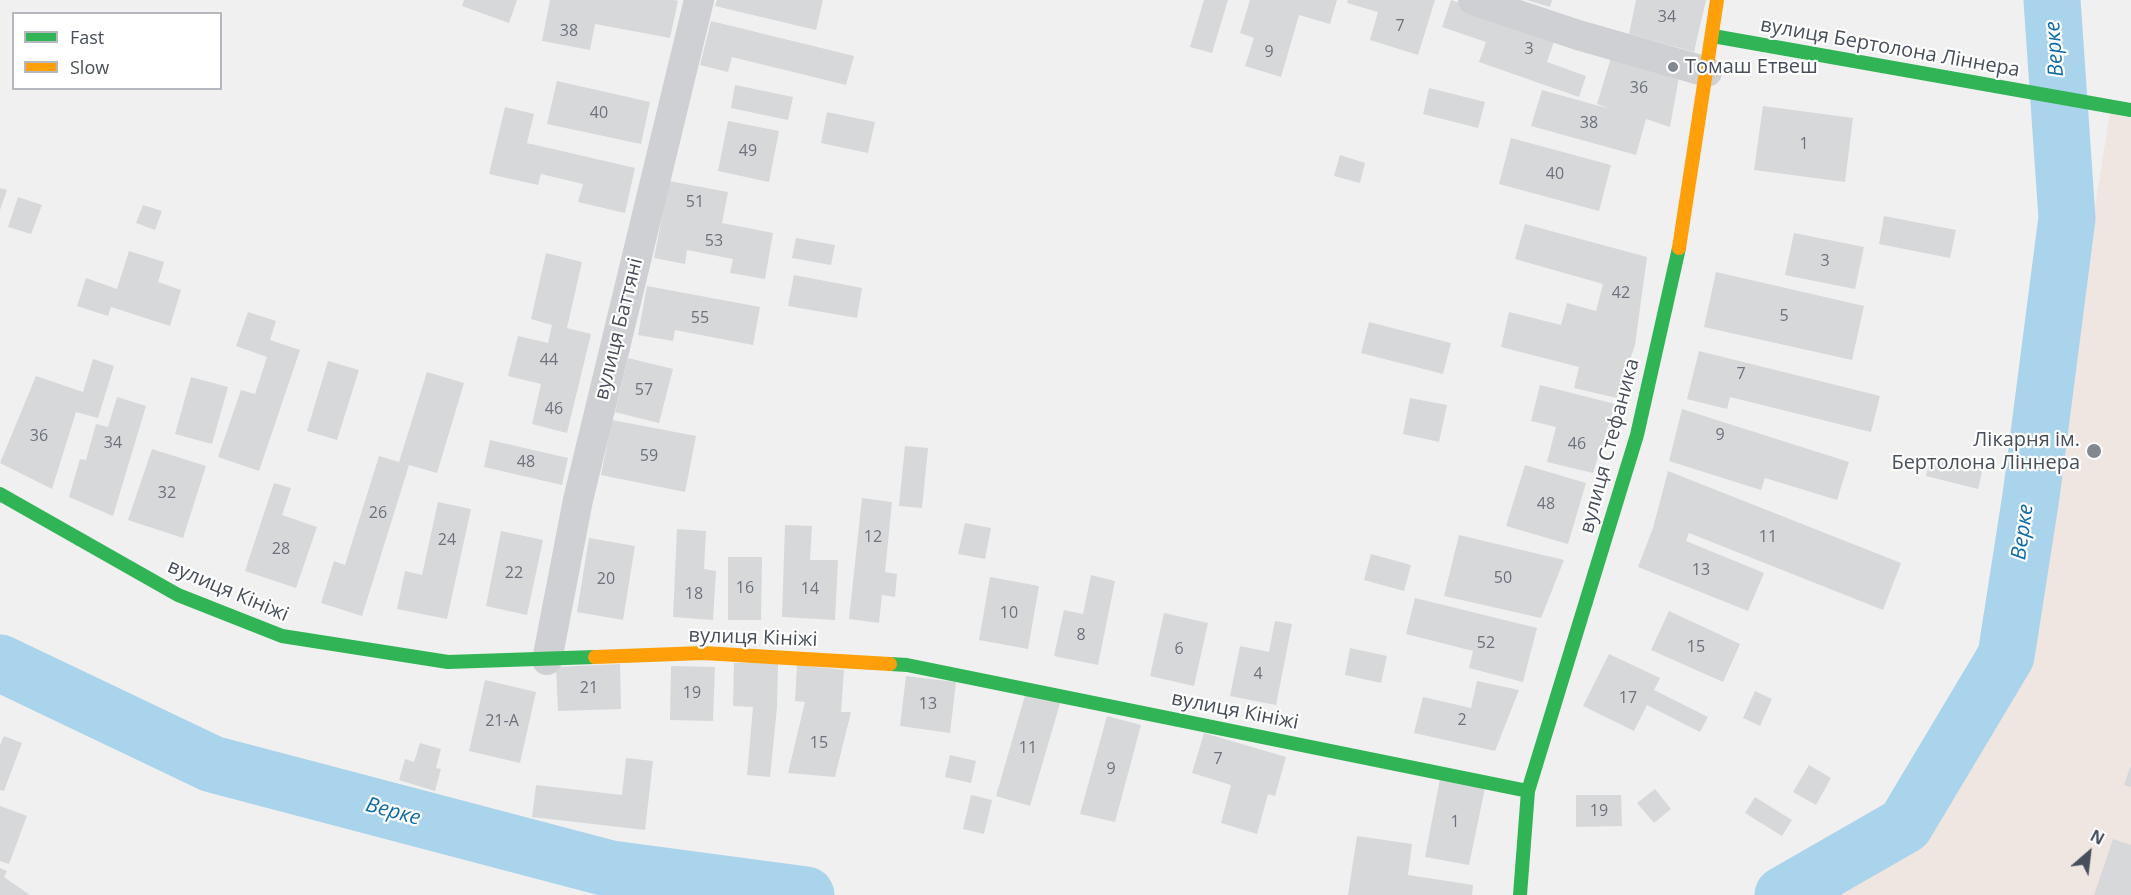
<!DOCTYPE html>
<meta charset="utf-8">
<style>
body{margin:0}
#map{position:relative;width:2131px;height:895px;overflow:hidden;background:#f0f0f0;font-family:"Open Sans",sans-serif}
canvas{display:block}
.legend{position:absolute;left:12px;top:12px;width:210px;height:78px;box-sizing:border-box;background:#fff;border:2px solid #b5b8be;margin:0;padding:8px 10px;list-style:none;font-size:18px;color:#474e5c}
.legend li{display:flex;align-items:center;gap:12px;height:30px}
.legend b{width:30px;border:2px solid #b5b8be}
.north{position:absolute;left:2059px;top:823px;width:60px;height:60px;-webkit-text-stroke:4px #fff;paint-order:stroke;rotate:28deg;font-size:16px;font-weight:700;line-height:24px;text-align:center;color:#474e5c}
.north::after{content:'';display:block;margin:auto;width:21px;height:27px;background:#474e5c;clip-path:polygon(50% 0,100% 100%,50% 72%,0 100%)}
</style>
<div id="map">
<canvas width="2131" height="895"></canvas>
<ul class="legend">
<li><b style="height:8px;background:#30b455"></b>Fast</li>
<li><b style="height:8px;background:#ff9f0a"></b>Slow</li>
</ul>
<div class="north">N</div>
</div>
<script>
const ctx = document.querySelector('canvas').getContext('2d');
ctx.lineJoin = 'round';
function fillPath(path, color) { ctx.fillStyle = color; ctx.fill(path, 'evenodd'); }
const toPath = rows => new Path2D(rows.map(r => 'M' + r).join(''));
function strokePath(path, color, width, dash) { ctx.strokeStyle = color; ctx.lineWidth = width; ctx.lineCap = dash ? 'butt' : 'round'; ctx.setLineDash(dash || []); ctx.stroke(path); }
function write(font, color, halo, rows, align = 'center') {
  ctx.font = font + ' "Open Sans",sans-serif'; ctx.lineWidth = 4.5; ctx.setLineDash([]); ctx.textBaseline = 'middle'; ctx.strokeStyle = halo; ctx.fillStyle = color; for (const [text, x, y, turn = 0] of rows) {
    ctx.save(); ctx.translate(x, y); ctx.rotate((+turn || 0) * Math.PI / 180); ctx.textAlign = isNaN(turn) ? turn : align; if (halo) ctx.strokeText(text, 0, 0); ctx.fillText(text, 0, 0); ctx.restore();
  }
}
fillPath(toPath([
 [2110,113,2131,118,2131,895,1828,895,1915,844,2021,672]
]), '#efe5e1');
strokePath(toPath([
 [0,663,212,764,611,869,806,895],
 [1783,895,1905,825,2006,656,2031,496,2067,218,2052,0]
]), '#aad3ec', 57);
fillPath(toPath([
 [464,0,517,0,509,23,462,6],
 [550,0,675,0,678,1,670,38,595,24,590,50,542,41],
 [717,0,823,0,816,30,715,6],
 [1204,0,1228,0,1212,53,1190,47],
 [1250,0,1337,0,1330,24,1299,15,1281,77,1245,66,1254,38,1240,33],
 [1348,0,1435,0,1418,55,1370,40,1378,12,1347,3],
 [1451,0,1556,36,1547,62,1586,76,1579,97,1479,62,1486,42,1442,27],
 [1527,0,1552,0,1550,7],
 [1636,0,1706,0,1694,52,1629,34],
 [711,21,854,56,846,85,732,57,728,72,700,65],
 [1613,51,1680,71,1670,127,1646,119,1636,155,1531,126,1542,90,1610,109,1597,104],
 [557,81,650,102,641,144,547,124],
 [735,85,793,97,788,120,731,108],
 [1429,88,1485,102,1478,128,1423,114],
 [1763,106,1853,118,1845,182,1754,170],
 [505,107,534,114,527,143,635,168,625,213,578,202,583,184,541,174,538,185,489,174],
 [827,112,875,122,868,153,821,143],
 [728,121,779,131,769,182,718,171],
 [1511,138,1611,165,1599,211,1499,184],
 [1340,155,1365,163,1360,183,1334,176],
 [669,181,728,192,722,223,773,233,765,279,730,273,733,259,687,250,685,264,654,258],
 [0,188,7,190,0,210],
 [18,197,42,205,31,234,8,227],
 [143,205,162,211,155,230,136,223],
 [1884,216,1956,230,1950,258,1879,244],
 [1525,224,1647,257,1635,345,1617,398,1574,388,1579,367,1501,347,1509,312,1561,325,1567,303,1596,311,1603,284,1515,259],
 [1794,233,1864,247,1855,289,1785,275],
 [796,238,835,245,831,265,792,258],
 [129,251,164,262,158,282,181,290,170,326,111,307,108,316,77,306,86,278,117,289],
 [546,253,582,262,567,328,591,334,567,433,532,424,541,384,508,376,518,336,548,343,552,325,531,319],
 [1716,272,1864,306,1852,360,1704,327],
 [794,275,862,288,857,318,788,306],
 [647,286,760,307,753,345,675,330,673,341,638,335],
 [248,312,276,321,270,340,300,350,259,471,218,457,241,390,255,394,267,357,236,346],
 [1369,322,1451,343,1443,374,1361,353],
 [1699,351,1880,396,1871,432,1730,397,1727,409,1687,399],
 [628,358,673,369,659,423,615,412],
 [93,359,114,366,98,418,76,412,52,489,0,463,36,376,83,392],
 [328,361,359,370,337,440,307,431],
 [427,372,464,383,437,473,409,465,362,616,321,603,334,561,345,565,379,456,399,462],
 [191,377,228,387,212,444,175,434],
 [1540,385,1615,404,1593,473,1547,462,1556,427,1531,421],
 [117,397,146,406,113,516,69,497,80,459,86,460,96,424,108,427],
 [1410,398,1447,405,1439,442,1403,434],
 [1682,409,1849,462,1837,500,1765,478,1761,490,1669,461],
 [612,420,696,436,685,492,601,475],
 [490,440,568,458,562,485,484,467],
 [905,446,928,448,922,508,899,506],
 [152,449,206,466,183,538,128,520],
 [1931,455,1983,468,1978,489,1926,476],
 [1525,465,1586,483,1568,544,1506,526],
 [1668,471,1901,563,1883,610,1689,533,1686,541,1764,573,1748,611,1638,567,1653,528],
 [274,483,291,488,282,515,317,527,296,588,245,571],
 [862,498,892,502,885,572,897,574,895,597,882,595,879,623,849,619],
 [438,502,471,509,447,619,397,609,405,571,422,575],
 [965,523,991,528,985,559,958,554],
 [785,525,812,526,810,560,838,560,835,620,782,617],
 [677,529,706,531,704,569,716,571,713,620,673,617],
 [501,531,543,540,527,615,486,606],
 [1459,535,1564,560,1541,618,1444,596],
 [589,538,635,546,623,620,577,612],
 [1371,554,1411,565,1404,591,1364,580],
 [728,557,762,557,761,620,728,620],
 [1091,575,1115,581,1098,665,1054,656,1064,610,1083,614],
 [990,577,1039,586,1028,649,979,640],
 [1415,598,1537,628,1523,682,1469,668,1473,651,1406,634],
 [1669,611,1740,644,1723,682,1651,650],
 [1164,613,1208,623,1194,686,1150,676],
 [1275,621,1292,624,1276,705,1230,696,1240,646,1269,652],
 [1350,648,1387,656,1381,683,1345,675],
 [1609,654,1660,678,1654,690,1708,717,1700,732,1647,705,1634,731,1583,706],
 [734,663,778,663,777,707,770,777,747,775,753,707,733,706],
 [620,664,621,709,558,711,556,667],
 [797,665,844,670,841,712,851,712,835,777,788,773,805,702,795,701],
 [671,666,715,667,713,721,670,720],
 [906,676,956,682,950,733,900,726],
 [485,680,536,692,520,763,469,751],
 [1477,681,1519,690,1495,751,1414,733,1423,697,1471,708],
 [1755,691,1772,699,1760,726,1743,718],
 [1026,692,1061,700,1030,806,996,796],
 [1107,716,1141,725,1115,822,1080,814],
 [1204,733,1286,757,1275,796,1268,794,1257,834,1221,823,1231,785,1192,773],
 [4,736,22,743,4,791,0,790,0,745],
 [420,743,441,749,436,768,441,769,435,791,399,780,405,759,414,762],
 [950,755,976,761,971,783,945,777],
 [626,758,653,761,645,830,532,817,536,785,622,795],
 [1809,765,1831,778,1816,805,1793,792],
 [2131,765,2131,787,2124,785],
 [1440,779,1485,788,1469,865,1425,857],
 [1655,789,1671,809,1654,823,1637,803],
 [971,795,992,800,984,834,963,829],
 [1576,795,1621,795,1622,826,1576,827],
 [1755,797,1792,820,1782,836,1745,813],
 [0,806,27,816,9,864,0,861],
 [1357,836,1412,844,1408,875,1473,885,1472,895,1348,895],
 [2113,839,2131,845,2131,895,2094,895],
 [0,868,7,871,4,877,30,895,0,895]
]), '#d7d8da');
strokePath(toPath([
 [1473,0,1578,35,1707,72],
 [547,660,578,500,699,0]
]), '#ced0d3', 30);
strokePath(toPath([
 [1713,36,2131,110],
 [0,494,178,595,282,636,448,662,595,657],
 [890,664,907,665,1528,791],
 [1520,895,1528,791,1637,435,1679,248]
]), '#30b455', 14);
strokePath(toPath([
 [1679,248,1717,0],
 [595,657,703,653,890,664]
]), '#ff9f0a', 14);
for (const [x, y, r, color] of [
 [1673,67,6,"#828790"],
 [2094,451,8,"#828790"]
]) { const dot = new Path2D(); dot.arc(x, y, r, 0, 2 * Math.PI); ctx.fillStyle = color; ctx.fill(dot); strokePath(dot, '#fff', 2); }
write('16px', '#6c727d', null, [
 ["34",1667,17],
 ["7",1400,26],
 ["38",569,31],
 ["3",1529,49],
 ["9",1269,52],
 ["36",1639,88],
 ["40",599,113],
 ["38",1589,123],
 ["1",1804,144],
 ["49",748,151],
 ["40",1555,174],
 ["51",695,202],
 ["53",714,241],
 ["3",1825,261],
 ["42",1621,293],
 ["5",1784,316],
 ["55",700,318],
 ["44",549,360],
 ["7",1741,374],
 ["57",644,390],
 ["46",554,409],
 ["9",1720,435],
 ["36",39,436],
 ["34",113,443],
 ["46",1577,444],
 ["59",649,456],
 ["48",526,462],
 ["32",167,493],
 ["48",1546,504],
 ["26",378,513],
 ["12",873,537],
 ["11",1768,537],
 ["24",447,540],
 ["28",281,549],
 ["13",1701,570],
 ["22",514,573],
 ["50",1503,578],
 ["20",606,579],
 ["16",745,588],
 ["14",810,589],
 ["18",694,594],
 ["10",1009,613],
 ["8",1081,635],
 ["52",1486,643],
 ["15",1696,647],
 ["6",1179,649],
 ["4",1258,674],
 ["21",589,688],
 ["19",692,693],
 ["17",1628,698],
 ["13",928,704],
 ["2",1462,720],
 ["21-А",502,721],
 ["15",819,743],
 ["11",1028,748],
 ["7",1218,759],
 ["9",1111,769],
 ["19",1599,811],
 ["1",1455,822]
]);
write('20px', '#474e5c', '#fff', [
 ["вулиця Бертолона Ліннера",1890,48,10],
 ["вулиця Баттяні",619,329,-76],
 ["вулиця Стефаника",1610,446,-75],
 ["вулиця Кініжі",228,591,23],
 ["вулиця Кініжі",753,638,2],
 ["вулиця Кініжі",1235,711,11]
]);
write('20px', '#474e5c', '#fff', [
 ["Томаш Етвеш",1685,67],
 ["Лікарня ім.",2080,440,"right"],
 ["Бертолона Ліннера",2080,463,"right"]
], 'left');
write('italic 21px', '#0f6ca7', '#fff', [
 ["Верке",2055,49,-94],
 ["Верке",2023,532,-82],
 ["Верке",393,812,15]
]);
</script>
